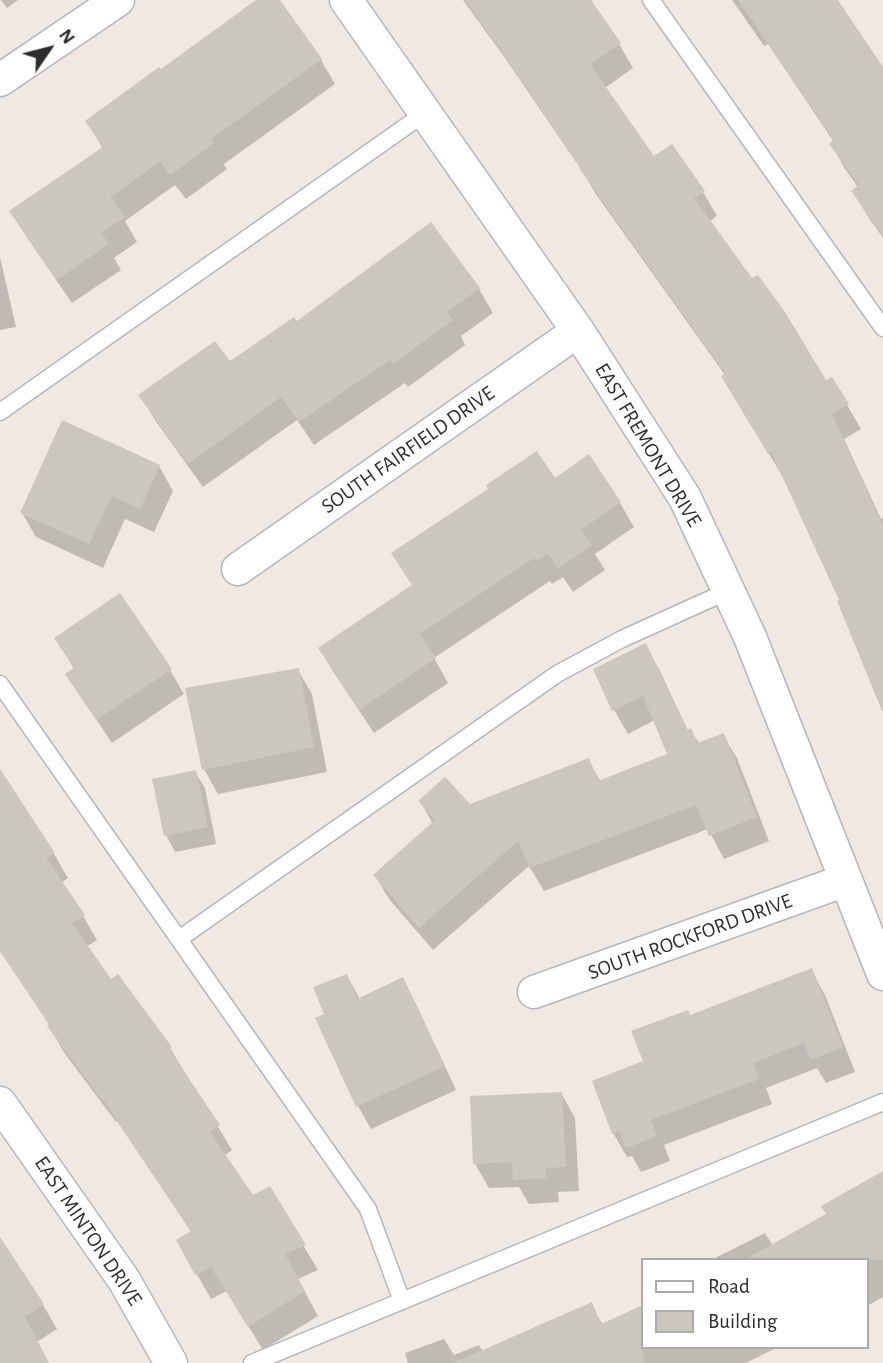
<!DOCTYPE html>
<style>
body{margin:0}
#map{position:relative;width:883px;height:1363px;overflow:hidden;background:#efe9e1;font-family:"Alegreya Sans",sans-serif}
canvas{display:block}
.legend{position:absolute;left:641px;top:1258px;width:228px;height:91px;box-sizing:border-box;background:#fff;border:2px solid #ababab;margin:0;padding:9px 12px;list-style:none;font-size:21px;color:#2e2e2e}
.legend li{display:flex;align-items:center;gap:14px;height:35px}
.legend b{width:35px;border:2px solid #ababab}
.north{position:absolute;left:14px;top:14px;width:70px;height:70px;-webkit-text-stroke:5px #fff;paint-order:stroke;rotate:55deg;font-size:19px;font-weight:700;line-height:28px;text-align:center;color:#2e2e2e}
.north::after{content:'';display:block;margin:auto;width:24px;height:32px;background:#2e2e2e;clip-path:polygon(50% 0,100% 100%,50% 72%,0 100%)}
</style>
<div id="map">
<canvas width="883" height="1363"></canvas>
<ul class="legend">
<li><b style="height:9px;background:#fff"></b>Road</li>
<li><b style="height:19px;background:#cbc7bf"></b>Building</li>
</ul>
<div class="north">N</div>
</div>
<script>
const ctx = document.querySelector('canvas').getContext('2d');
ctx.lineJoin = 'round';
function fillPath(path, color) { ctx.fillStyle = color; ctx.fill(path, 'evenodd'); }
const toPath = rows => new Path2D(rows.map(r => 'M' + r).join(''));
function strokePath(path, color, width, dash) { ctx.strokeStyle = color; ctx.lineWidth = width; ctx.lineCap = dash ? 'butt' : 'round'; ctx.setLineDash(dash || []); ctx.stroke(path); }
function write(font, color, halo, rows, align = 'center') {
  ctx.font = font + ' "Alegreya Sans",sans-serif'; ctx.lineWidth = 5; ctx.setLineDash([]); ctx.textBaseline = 'middle'; ctx.strokeStyle = halo; ctx.fillStyle = color; for (const [text, x, y, turn = 0] of rows) {
    ctx.save(); ctx.translate(x, y); ctx.rotate((+turn || 0) * Math.PI / 180); ctx.textAlign = isNaN(turn) ? turn : align; if (halo) ctx.strokeText(text, 0, 0); ctx.fillText(text, 0, 0); ctx.restore();
  }
}
fillPath(toPath([
 [1,0,18,0,7,8],
 [259,0,278,0,321,60,335,84,224,164,227,169,186,199,175,185,125,221,137,242,114,258,121,270,72,303,26,236,12,212,103,149,87,121,161,72],
 [463,0,554,0,619,44,633,68,605,88,653,159,703,192,717,216,709,222,826,382,847,405,861,429,844,439,881,519,883,518,883,703,842,601,783,477,737,401,725,375,595,193,585,175,505,58],
 [732,0,836,0,883,70,883,238,867,215,853,191,858,187,845,169,831,144,834,142,768,44,764,46],
 [0,257,16,327,0,330],
 [479,289,493,313,461,336,465,345,408,387,405,383,314,445,297,420,203,487,155,420,141,396,229,364,297,323],
 [588,457,620,503,634,527,595,554,605,570,573,592,563,577,552,584,550,581,434,658,448,683,374,733,334,673,320,649,413,586,554,480],
 [159,466,173,491,154,532,125,519,103,568,36,537,22,513],
 [56,638,170,670,184,694,112,743,82,698,74,669],
 [645,646,659,669,688,731,691,730,699,744,723,735,737,758,769,841,724,859,708,829,544,891,529,866,433,950,389,899,375,875,433,824,420,801,469,806,588,760,601,782,669,755,655,720,628,734,614,710,595,670],
 [298,670,312,694,327,772,218,794,204,769],
 [195,772,205,788,216,844,175,852,166,835],
 [8,784,54,854,68,878,61,883,83,916,97,940,86,947,110,982,170,1048,232,1150,224,1156,253,1198,269,1188,318,1270,298,1279,318,1316,263,1350,227,1291,211,1299,178,1241,192,1233,117,1121,116,1122,63,1051,50,1026,0,951,0,788],
 [811,970,825,995,855,1072,826,1083,817,1068,766,1088,772,1104,664,1145,670,1161,641,1172,632,1156,627,1157,613,1133,645,1062,690,1017],
 [347,976,360,999,402,979,415,1002,456,1090,371,1129,358,1106,326,1015],
 [561,1093,575,1118,579,1191,558,1192,559,1202,529,1204,519,1187,489,1188,475,1164,472,1098],
 [883,1173,883,1297,867,1306,867,1260,711,1260,765,1233,773,1246,828,1215],
 [0,1240,43,1305,57,1329,37,1342,48,1363,0,1363],
 [591,1305,603,1325,643,1307,643,1347,778,1347,746,1363,408,1363,405,1353,444,1339,454,1355,479,1345,483,1352]
]), '#0003');
fillPath(toPath([
 [256,0,280,0,322,59,211,139,214,143,170,175,160,161,111,197,125,217,101,233,109,244,57,280,9,211,103,147,85,121,159,67,161,69],
 [465,0,591,0,621,43,590,64,654,156,672,144,705,191,694,198,752,278,758,275,785,312,826,380,832,377,849,404,832,414,883,526,883,711,882,711,837,601,839,600,771,452,768,454,721,376,725,373,579,168,580,167,505,56],
 [738,0,838,0,883,67,883,236,851,191,859,185,829,144,834,140],
 [431,222,480,288,447,312,453,320,393,364,390,360,299,422,281,397,188,464,138,395,215,341,230,361,294,317,297,321],
 [62,420,160,465,140,509,112,496,89,544,20,513],
 [537,451,555,478,589,454,621,502,581,530,592,545,558,569,548,553,537,561,534,558,420,634,436,658,359,710,318,648,412,585,391,553,488,489,486,485],
 [120,593,172,669,96,720,65,674,74,668,54,638],
 [646,643,687,730,691,728,697,743,724,733,757,817,709,836,696,805,529,868,518,841,419,928,373,875,435,820,418,801,445,777,470,804,589,758,598,781,667,754,643,696,612,711,593,669],
 [299,668,314,747,202,770,185,688],
 [0,769,55,853,47,859,85,915,72,923,111,979,118,974,172,1047,169,1049,220,1125,210,1132,253,1195,270,1186,306,1245,285,1254,305,1291,248,1327,211,1267,195,1275,176,1240,191,1231,102,1098,101,1099,47,1026,49,1024,0,951],
 [196,770,208,827,164,836,152,779],
 [812,968,843,1047,811,1060,804,1043,753,1063,759,1079,651,1120,657,1136,626,1148,619,1131,612,1134,592,1081,643,1061,631,1031,688,1010,690,1015],
 [347,974,357,999,403,977,445,1066,356,1107,315,1018,324,1014,313,987],
 [562,1092,566,1167,545,1168,546,1178,513,1180,512,1162,473,1164,470,1096],
 [883,1171,883,1260,744,1260,826,1214,821,1206],
 [0,1237,44,1304,25,1317,49,1363,0,1363],
 [592,1302,601,1324,643,1305,643,1363,453,1363]
]), '#cbc7bf');
const lane = toPath([
 [651,0,883,328],
 [0,412,425,113],
 [0,684,368,1209,402,1301],
 [179,939,557,674,622,639,728,591],
 [252,1363,883,1102]
]);
const street = toPath([
 [346,0,578,331,685,498,750,637,883,974],
 [0,80,118,0],
 [238,569,578,331],
 [534,992,846,880],
 [0,1103,124,1280,171,1363]
]);
strokePath(lane, '#b4b7c1', 19);
strokePath(street, '#b4b7c1', 35);
strokePath(lane, '#fff', 16);
strokePath(street, '#fff', 32);
write('21px', '#2e2e2e', '#fff', [
 ["EAST FREMONT DRIVE",648,445,59],
 ["SOUTH FAIRFIELD DRIVE",408,450,-35],
 ["SOUTH ROCKFORD DRIVE",690,937,-20],
 ["EAST MINTON DRIVE",88,1231,56]
]);
</script>
